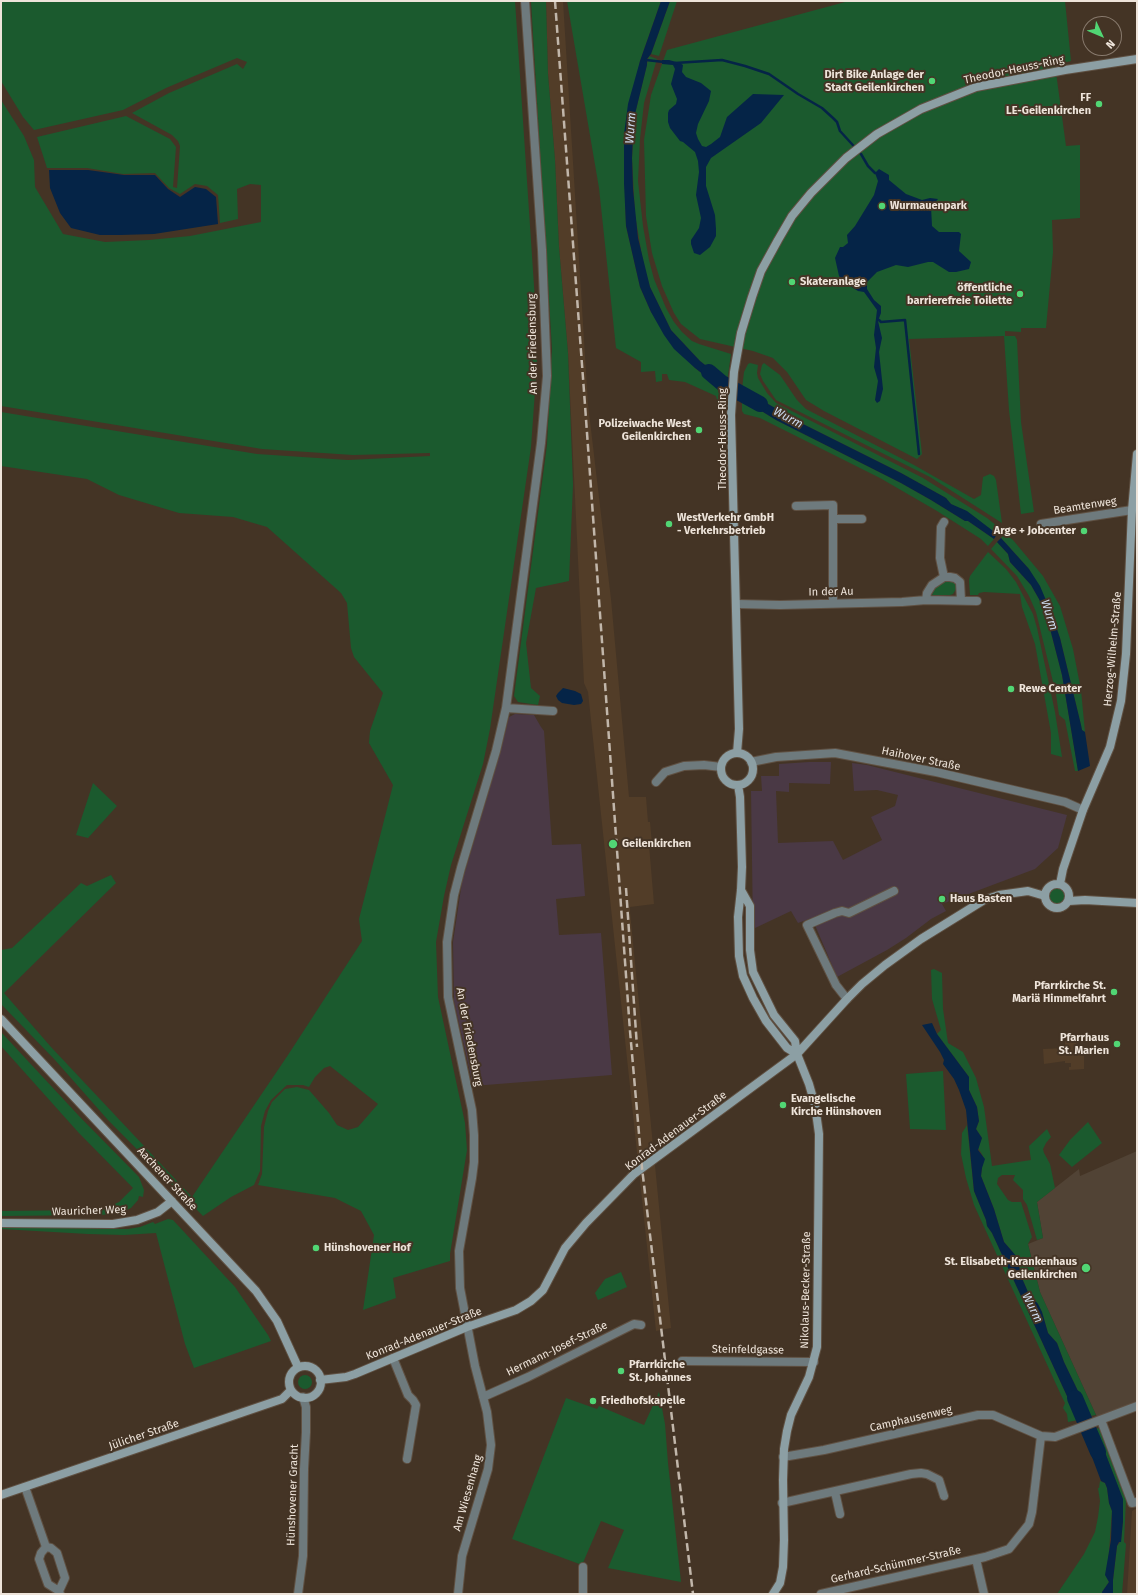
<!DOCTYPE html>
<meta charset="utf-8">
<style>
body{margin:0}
#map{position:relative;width:1138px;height:1595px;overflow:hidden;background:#443425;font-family:"Fira Sans",sans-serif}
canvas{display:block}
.frame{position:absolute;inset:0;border:2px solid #eee4da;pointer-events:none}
.north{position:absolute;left:1082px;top:16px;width:40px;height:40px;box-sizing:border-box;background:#443425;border:1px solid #887a6d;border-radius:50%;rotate:134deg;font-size:11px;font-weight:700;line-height:16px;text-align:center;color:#eee4da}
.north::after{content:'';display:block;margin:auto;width:14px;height:18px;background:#51d674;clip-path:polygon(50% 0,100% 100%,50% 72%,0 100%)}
</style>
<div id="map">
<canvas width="1138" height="1595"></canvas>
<div class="frame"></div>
<div class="north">N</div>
</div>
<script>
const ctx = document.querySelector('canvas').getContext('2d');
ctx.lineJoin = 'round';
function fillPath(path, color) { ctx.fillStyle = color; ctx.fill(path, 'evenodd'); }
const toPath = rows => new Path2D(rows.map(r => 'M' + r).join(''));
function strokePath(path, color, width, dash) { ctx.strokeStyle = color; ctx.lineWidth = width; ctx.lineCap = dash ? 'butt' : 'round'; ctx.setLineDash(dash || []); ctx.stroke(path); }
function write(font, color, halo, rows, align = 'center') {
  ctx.font = font + ' "Fira Sans",sans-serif'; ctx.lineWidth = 4; ctx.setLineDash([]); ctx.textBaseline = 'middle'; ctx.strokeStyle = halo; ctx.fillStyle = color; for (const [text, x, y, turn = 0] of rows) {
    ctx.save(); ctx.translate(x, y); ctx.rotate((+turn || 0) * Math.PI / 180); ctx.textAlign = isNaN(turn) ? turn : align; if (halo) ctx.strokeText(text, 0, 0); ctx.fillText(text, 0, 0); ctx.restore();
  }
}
fillPath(toPath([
 [515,714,534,715,541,727,544,731,552,845,581,844,585,896,556,899,559,935,601,933,612,1075,473,1086,454,1001,453,942,462,882,501,750,509,717],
 [809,762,831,762,830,784,789,783,789,792,776,791,778,843,833,841,843,860,882,840,871,817,895,806,898,795,877,790,854,791,852,763,867,765,1067,815,1058,848,1035,869,942,904,946,911,931,919,906,938,887,950,837,977,812,918,798,923,791,911,753,929,751,791,762,791,761,776,779,776,779,764]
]), '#4a3945');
fillPath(toPath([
 [546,1,563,1,588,404,611,599,629,797,646,797,648,822,650,822,652,844,649,845,654,904,630,907,630,912,671,1328,656,1331,588,692,584,683,568,353,559,247,555,160,548,74],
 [1076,1040,1077,1049,1084,1048,1084,1069,1069,1070,1069,1067,1071,1067,1071,1063,1065,1063,1065,1061,1044,1064,1043,1049,1067,1048,1067,1046,1065,1046,1065,1041],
 [1137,1508,1137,1594,1127,1594,1132,1511]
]), '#523d28');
fillPath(toPath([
 [1137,1151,1137,1401,1097,1417,1040,1292,1028,1244,1043,1238,1037,1202,1079,1169,1080,1176]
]), '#514335');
fillPath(toPath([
 [1,1,515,1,535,301,537,363,531,447,490,729,483,764,451,865,444,896,436,942,438,997,465,1123,467,1150,450,1254,450,1261,393,1278,396,1298,363,1310,374,1235,361,1211,335,1198,258,1185,262,1174,264,1127,268,1111,272,1102,285,1089,297,1087,309,1090,329,1113,337,1125,348,1130,358,1127,378,1104,330,1066,324,1068,315,1077,309,1087,303,1085,287,1085,271,1100,265,1111,261,1126,260,1171,254,1185,231,1197,203,1216,108,1120,55,1060,1,1004,1,950,12,948,81,883,87,886,111,875,116,883,4,993,51,1047,192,1197,288,1055,362,941,359,919,393,785,369,743,370,731,383,693,354,657,351,648,347,603,341,593,267,527,233,517,179,513,119,495,87,479,1,466,1,412,257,454,348,460,430,456,430,453,353,455,262,449,1,406,1,100,24,136,34,160,35,187,63,234,105,242,149,240,190,236,261,222,261,185,250,184,237,189,238,219,220,223,218,195,207,186,195,184,180,194,169,188,155,173,123,174,87,168,47,168,37,137,126,116,170,139,176,147,173,187,177,188,180,146,178,141,172,135,132,113,169,93,237,64,243,69,247,62,237,58,166,88,123,110,34,130,23,117,1,81],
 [531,1,546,1,548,74,555,160,559,247,568,353,573,485,569,581,536,588,526,643,531,688,540,696,538,705,518,702,514,696,547,445,552,349],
 [567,1,661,1,640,61,624,160,626,226,640,287,651,312,695,368,726,392,724,407,718,403,716,396,685,382,669,380,667,374,662,374,662,381,656,382,655,371,641,372,641,362,616,348,599,188],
 [670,1,677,1,659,56,651,54],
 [849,1,1065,1,1071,61,1055,65,1066,146,1080,145,1080,218,1052,220,1053,252,1046,328,1021,328,1021,332,1005,331,1005,336,1015,336,1017,340,1021,422,1034,512,1021,514,1009,410,1004,336,909,339,922,454,917,459,824,411,806,400,787,372,773,358,753,351,700,339,681,324,674,313,662,286,652,253,646,216,644,140,651,95,667,50],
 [649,56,657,59,644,103,640,139,638,181,643,226,649,260,654,279,666,308,674,322,682,332,692,341,699,344,731,354,727,382,700,361,671,330,650,287,644,267,635,215,632,158,635,114],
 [750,363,758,365,757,373,758,378,767,393,776,403,923,478,987,518,1002,530,997,534,961,508,956,508,951,504,946,498,901,473,803,424,742,389,744,372,748,364],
 [764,363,780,375,797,400,806,409,914,465,974,499,981,495,983,477,990,474,994,476,996,480,1002,523,930,477,776,400,763,381,760,374,762,365],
 [742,399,776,420,901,483,931,500,965,521,968,521,994,539,988,546,981,539,937,511,880,478,760,418,744,414,742,411],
 [1005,534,1013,540,1043,576,1060,606,1073,649,1081,690,1085,732,1082,730,1081,725,1060,638,1051,612,1029,569,1001,538],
 [997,542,1008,554,1010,562,1031,585,1039,599,1047,617,1062,675,1078,771,1075,771,1065,720,1059,715,1056,694,1036,612,1029,596,1017,576,991,549],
 [988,552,1006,569,1016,582,1033,614,1037,628,1055,712,1062,757,1051,754,1051,733,1035,644,1022,607,1020,594,984,592,979,593,978,595,970,595,969,580,970,576],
 [946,581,952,581,956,585,956,589,953,594,950,595,932,595,935,588],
 [93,783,117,806,88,838,76,835],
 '1049 896a8 8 0 1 1 16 0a8 8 0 1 1-16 0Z',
 [934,969,942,973,943,1009,948,1043,963,1052,976,1078,979,1089,984,1107,992,1166,1031,1160,1029,1146,1047,1129,1051,1137,1046,1143,1043,1149,1044,1153,1050,1164,1055,1188,1037,1202,1043,1238,1037,1240,1027,1205,1023,1199,1023,1190,1013,1180,1015,1175,1002,1175,998,1178,997,1184,1008,1200,1012,1202,1021,1202,1032,1237,1028,1244,1040,1292,1096,1415,1090,1416,1064,1362,1057,1343,1048,1333,1042,1312,1038,1304,1028,1292,1021,1276,1019,1264,1012,1251,1004,1242,994,1209,981,1176,983,1156,978,1148,982,1138,976,1129,979,1121,977,1107,969,1090,969,1077,937,1034,941,1030,932,999,931,970],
 [1,1032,79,1116,139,1177,144,1190,143,1197,139,1196,138,1200,131,1208,117,1214,97,1215,1,1216,1,1211,96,1210,106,1208,119,1202,133,1188,78,1132,1,1046],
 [943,1071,946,1130,910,1129,906,1074],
 [1088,1122,1102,1143,1072,1167,1059,1155,1070,1140],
 [967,1125,974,1191,986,1220,987,1226,992,1233,1078,1420,1068,1422,1067,1414,1063,1408,1065,1403,1061,1395,974,1205,966,1178,961,1154,962,1133],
 [168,1219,173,1220,235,1287,268,1335,271,1341,194,1368,185,1344,156,1233,124,1235,88,1234,1,1229,1,1227,76,1227,106,1229,128,1229,140,1227,153,1222,155,1224],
 [621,1272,627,1287,598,1300,595,1293,605,1279],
 '298 1382a7 7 0 1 1 14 0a7 7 0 1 1-14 0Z',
 [659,1392,665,1424,668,1463,681,1582,608,1568,624,1530,601,1521,582,1565,512,1539,566,1398,597,1409,599,1406,644,1425],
 [1099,1428,1126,1500,1124,1542,1126,1544,1122,1594,1113,1594,1113,1580,1117,1546,1121,1541,1123,1521,1120,1492,1096,1429],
 [1100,1481,1105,1483,1107,1488,1109,1503,1112,1511,1107,1578,1109,1582,1102,1592,1102,1594,1057,1594,1084,1554,1095,1532,1098,1517,1100,1501,1098,1488,1099,1488]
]), '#1b5a2e');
fillPath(toPath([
 [661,1,670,1,651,54,647,59,647,65,635,114,633,134,632,158,633,189,638,238,650,287,671,330,700,361,727,382,726,392,695,368,674,349,664,335,651,312,640,287,626,226,624,183,624,134,628,104,640,61],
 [662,60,669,60,680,63,683,65,682,72,686,77,701,83,711,91,709,101,698,124,696,133,698,139,702,146,706,147,711,144,720,137,727,117,753,94,784,95,761,123,711,158,706,167,706,186,715,215,716,229,716,236,710,247,700,255,694,253,691,244,691,240,699,228,701,218,696,195,699,172,698,161,695,152,683,142,680,141,670,128,668,122,668,113,669,110,676,104,677,99,671,84,675,69,673,65,662,64],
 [879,169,889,175,889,180,906,194,922,200,930,198,938,199,931,207,932,226,939,232,959,232,961,234,959,251,971,262,969,269,956,272,949,272,933,262,928,262,908,267,896,265,877,272,867,282,867,289,874,300,881,306,881,313,878,321,882,338,879,352,883,389,880,401,877,403,875,400,878,381,874,367,876,348,874,335,877,310,864,292,858,291,845,283,839,276,835,258,840,247,843,247,848,243,847,235,855,226,874,195,878,181,875,173],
 [49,170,88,170,124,175,155,175,168,189,180,197,195,187,206,189,216,197,218,224,154,234,120,235,100,235,71,228,60,213,50,188],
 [742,389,803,424,901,473,946,498,951,504,967,511,997,534,994,539,968,521,965,521,931,500,901,483,776,420,742,399],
 [1001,538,1029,569,1040,586,1051,612,1060,638,1081,725,1082,730,1085,732,1090,766,1078,771,1062,675,1047,617,1039,599,1031,585,1010,562,1008,554,997,542],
 [563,688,575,691,581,694,583,701,581,704,574,705,562,703,558,700,556,696,558,693],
 [932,1023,937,1034,969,1077,969,1090,977,1107,979,1121,976,1129,982,1138,978,1150,985,1159,982,1168,981,1176,994,1209,1004,1242,1017,1257,1021,1276,1028,1292,1038,1304,1042,1312,1048,1333,1057,1343,1064,1362,1090,1416,1078,1420,992,1233,987,1226,986,1220,974,1191,966,1110,959,1090,954,1079,943,1064,944,1060,940,1052,922,1025],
 [1096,1429,1123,1499,1123,1521,1121,1542,1119,1542,1117,1546,1113,1580,1113,1594,1102,1594,1102,1592,1109,1582,1105,1575,1111,1540,1112,1511,1109,1503,1107,1488,1105,1483,1101,1481,1083,1433]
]), '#052447');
strokePath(toPath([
 [646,60,664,62],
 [675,63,722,60,745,66,769,74,798,94,822,108,833,118,837,122,840,131,861,154,868,166,875,173],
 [879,320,881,322,905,320,919,454]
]), '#052447', 2.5);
strokePath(toPath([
 [709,372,722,383,760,404],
 [1075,1398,1098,1452]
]), '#052447', 16);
const street = toPath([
 [796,506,833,505,833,603],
 [834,519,862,519],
 [1041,524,1132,510],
 [944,577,940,558,941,527,944,522],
 [926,600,927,593,932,585,944,577,950,577,955,578,960,582,961,600],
 [737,604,780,605,902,602,926,600,977,601],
 [506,708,553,711],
 [751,762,776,757,835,753,936,772,1065,802,1083,810],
 [656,782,665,772,684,766,704,765,721,767],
 [847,999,836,985,807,925,835,913,842,911,849,913,894,891],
 [393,1358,408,1395,413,1400,416,1405,407,1459],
 [682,1361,814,1362],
 [483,1397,528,1377,634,1324,641,1325],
 [1101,1420,1132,1503,1137,1502],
 [783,1457,824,1450,978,1415,993,1415,1041,1436,1055,1437,1137,1406],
 [25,1487,46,1547],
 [835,1492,840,1514],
 [782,1503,911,1474,921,1473,927,1474,939,1480,944,1496],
 [46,1547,51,1548,57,1553,65,1578,59,1591,60,1594],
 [46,1547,41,1553,39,1559,48,1584,59,1591],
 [976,1559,984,1594],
 [583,1567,583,1594],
 [298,1594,303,1556,304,1469,306,1432,306,1407,303,1397],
 [458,1594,462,1556,488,1469,491,1445,487,1412,475,1366,460,1288,459,1251,472,1178,474,1162,474,1135,472,1110,448,997,447,942,454,895,461,868,496,751,506,708,541,443,547,376,542,250,525,1],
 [821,1594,985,1557,1009,1549,1029,1524,1032,1512,1041,1436]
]);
const secondary = toPath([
 '721 769a16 16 0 1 1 32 0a16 16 0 1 1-32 0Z',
 [737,753,739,729,731,415,734,372,741,333,752,297,761,271,778,240,792,216,811,193,846,158,877,134,921,109,976,87,1065,70,1137,59],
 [738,785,740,797,742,867,741,890,738,917,739,956,743,976,753,998,766,1021,787,1048,797,1054],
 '1045 896a12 12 0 1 1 24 0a12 12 0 1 1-24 0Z',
 [1060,884,1063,869,1083,810,1110,747,1121,701,1126,654,1132,510,1137,454],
 [741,890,750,906,750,950,753,972,774,1015,795,1041,797,1054,809,1084,815,1105,819,1134,817,1347,809,1377,791,1415,787,1431,784,1449,783,1480,784,1540,783,1567,780,1583,773,1594],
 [1069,901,1085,900,1137,903],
 [1,1019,256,1291,277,1321,298,1367],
 [1,1223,113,1224,137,1220,158,1212,172,1201],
 '289 1382a16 16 0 1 1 32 0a16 16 0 1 1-32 0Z',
 [320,1380,346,1377,355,1374,467,1327,516,1310,531,1301,543,1290,565,1248,586,1223,634,1174,797,1054,847,999,862,984,885,965,921,939,984,900,999,895,1028,891,1045,896],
 [1,1495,282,1399,291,1390]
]);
strokePath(street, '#5f5042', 10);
strokePath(secondary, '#5f5042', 10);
strokePath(street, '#6e7a7d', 8);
strokePath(secondary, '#8c9fa4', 8);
strokePath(toPath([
 [555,1,585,405,630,1031,642,1168,693,1594],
 [626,888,637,1047]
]), '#c1b6aa', 2.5, [8, 4]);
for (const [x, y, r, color] of [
 [932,81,4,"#51d674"],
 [1099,104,4,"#51d674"],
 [882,206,4,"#51d674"],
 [792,282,4,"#51d674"],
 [1020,294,4,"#51d674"],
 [699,430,4,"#51d674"],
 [669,524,4,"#51d674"],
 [1084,531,4,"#51d674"],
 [1011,689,4,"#51d674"],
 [613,844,5,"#51d674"],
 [942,899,4,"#51d674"],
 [1114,992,4,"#51d674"],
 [1117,1044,4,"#51d674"],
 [783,1105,4,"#51d674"],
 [316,1248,4,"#51d674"],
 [1086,1268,5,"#51d674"],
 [621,1371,4,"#51d674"],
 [593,1401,4,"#51d674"]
]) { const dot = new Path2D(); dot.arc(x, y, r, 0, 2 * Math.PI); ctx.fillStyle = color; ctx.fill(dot); strokePath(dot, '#443425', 1.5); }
write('11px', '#eee4da', '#443425', [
 ["Theodor-Heuss-Ring",1014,70,-12],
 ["An der Friedensburg",533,344,-91],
 ["Theodor-Heuss-Ring",723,439,-90],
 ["Beamtenweg",1085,506,-9],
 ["In der Au",831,592,-1],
 ["Herzog-Wilhelm-Straße",1113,649,-85],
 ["Haihover Straße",921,759,12],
 ["An der Friedensburg",469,1037,79],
 ["Konrad-Adenauer-Straße",676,1131,-37],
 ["Aachener Straße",167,1179,47],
 ["Wauricher Weg",89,1211,-2],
 ["Nikolaus-Becker-Straße",806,1290,-89],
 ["Konrad-Adenauer-Straße",424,1334,-22],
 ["Hermann-Josef-Straße",557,1349,-26],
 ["Steinfeldgasse",748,1350,1],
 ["Camphausenweg",911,1419,-13],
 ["Jülicher Straße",144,1435,-19],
 ["Am Wiesenhang",468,1493,-74],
 ["Hünshovener Gracht",293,1495,-88],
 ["Gerhard-Schümmer-Straße",896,1565,-13]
]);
write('bold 11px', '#eee4da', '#443425', [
 ["Dirt Bike Anlage der",924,75,"right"],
 ["Stadt Geilenkirchen",924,88,"right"],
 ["FF",1091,98,"right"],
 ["LE-Geilenkirchen",1091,111,"right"],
 ["Wurmauenpark",890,206],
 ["Skateranlage",800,282],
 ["öffentliche",1012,288,"right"],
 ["barrierefreie Toilette",1012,301,"right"],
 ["Polizeiwache West",691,424,"right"],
 ["Geilenkirchen",691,437,"right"],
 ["WestVerkehr GmbH",677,518],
 ["- Verkehrsbetrieb",677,531],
 ["Arge + Jobcenter",1076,531,"right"],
 ["Rewe Center",1019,689],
 ["Geilenkirchen",622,844],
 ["Haus Basten",950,899],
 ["Pfarrkirche St.",1106,986,"right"],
 ["Mariä Himmelfahrt",1106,999,"right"],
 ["Pfarrhaus",1109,1038,"right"],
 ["St. Marien",1109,1051,"right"],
 ["Evangelische",791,1099],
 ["Kirche Hünshoven",791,1112],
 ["Hünshovener Hof",324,1248],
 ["St. Elisabeth-Krankenhaus",1077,1262,"right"],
 ["Geilenkirchen",1077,1275,"right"],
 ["Pfarrkirche",629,1365],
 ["St. Johannes",629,1378],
 ["Friedhofskapelle",601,1401]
], 'left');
write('italic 12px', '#cddbef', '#443425', [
 ["Wurm",631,128,-86],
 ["Wurm",788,418,28],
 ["Wurm",1049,615,72],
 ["Wurm",1032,1308,64]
]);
</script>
